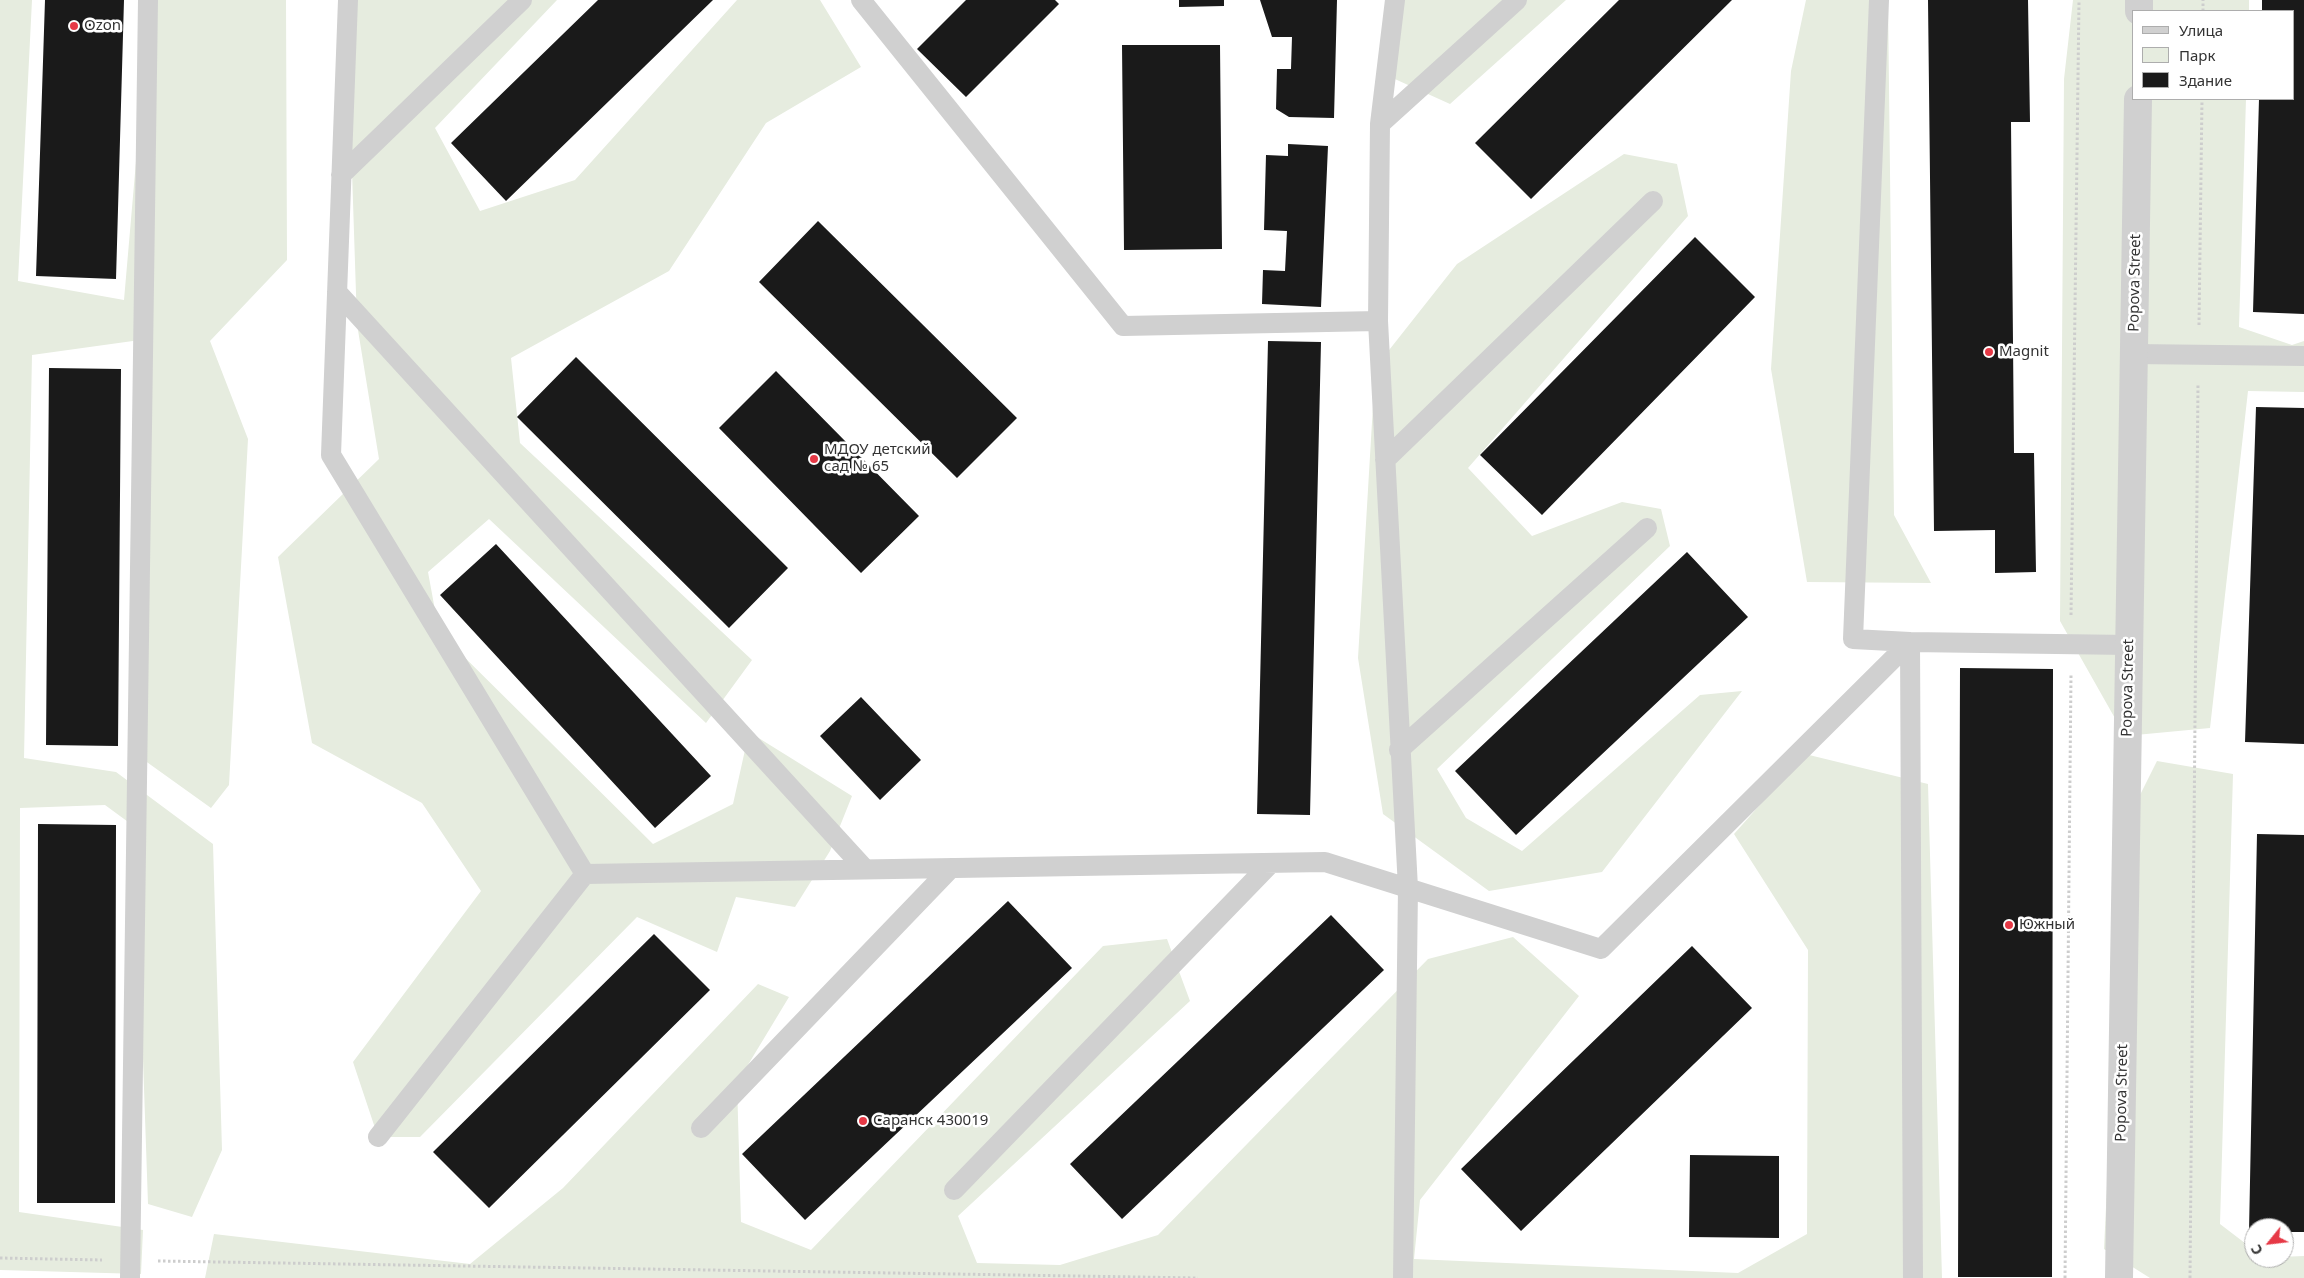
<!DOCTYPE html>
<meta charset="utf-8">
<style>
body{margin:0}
#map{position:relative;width:2304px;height:1278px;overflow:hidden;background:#fff;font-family:"Noto Sans",sans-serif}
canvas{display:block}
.legend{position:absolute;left:2132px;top:10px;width:162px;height:90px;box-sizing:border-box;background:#fff;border:1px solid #adadad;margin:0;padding:6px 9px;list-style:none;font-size:15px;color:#333}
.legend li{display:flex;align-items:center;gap:10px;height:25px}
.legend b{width:25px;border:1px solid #adadad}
.north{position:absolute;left:2244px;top:1218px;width:50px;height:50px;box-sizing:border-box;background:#fff;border:1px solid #adadad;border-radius:50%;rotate:241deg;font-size:14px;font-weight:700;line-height:20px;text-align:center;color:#333}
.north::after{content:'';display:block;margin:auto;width:18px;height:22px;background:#e63946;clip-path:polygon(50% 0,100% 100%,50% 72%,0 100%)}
</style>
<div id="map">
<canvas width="2304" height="1278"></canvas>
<ul class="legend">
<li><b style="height:6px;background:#d0d0d0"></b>Улица</li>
<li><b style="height:14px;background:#e6ecdf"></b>Парк</li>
<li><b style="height:14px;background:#1a1a1a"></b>Здание</li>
</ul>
<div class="north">С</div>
</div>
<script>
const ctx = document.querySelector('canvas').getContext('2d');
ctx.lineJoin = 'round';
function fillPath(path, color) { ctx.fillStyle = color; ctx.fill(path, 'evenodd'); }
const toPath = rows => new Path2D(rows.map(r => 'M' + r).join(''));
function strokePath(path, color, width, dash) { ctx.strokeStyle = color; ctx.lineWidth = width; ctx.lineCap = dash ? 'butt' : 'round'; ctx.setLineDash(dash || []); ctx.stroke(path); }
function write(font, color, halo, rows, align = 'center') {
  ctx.font = font + ' "Noto Sans",sans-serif'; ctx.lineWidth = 5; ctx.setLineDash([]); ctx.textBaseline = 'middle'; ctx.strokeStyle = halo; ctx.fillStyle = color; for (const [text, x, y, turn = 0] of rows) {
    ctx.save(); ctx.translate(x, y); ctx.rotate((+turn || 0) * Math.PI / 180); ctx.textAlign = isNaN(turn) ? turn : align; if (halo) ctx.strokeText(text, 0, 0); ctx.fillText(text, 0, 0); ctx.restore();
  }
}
fillPath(toPath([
 [0,0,32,0,18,281,124,300,150,0,286,0,287,260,210,341,248,439,229,785,211,808,137,755,140,340,32,355,24,758,116,772,213,844,222,1150,192,1217,148,1204,135,827,105,805,20,808,19,1212,143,1230,141,1274,0,1270],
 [356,0,557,0,435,128,480,211,575,180,737,0,820,0,861,67,766,123,669,271,511,358,520,443,752,660,706,723,489,519,428,572,439,632,653,844,733,804,749,732,852,796,830,851,795,907,736,897,717,952,637,917,420,1137,378,1137,353,1062,481,891,422,803,312,743,278,557,379,459,357,324,350,110],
 [1389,0,1566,0,1450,104,1386,75],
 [1806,0,1888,0,1894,515,1931,583,1807,582,1771,369,1791,71],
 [2073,0,2249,0,2249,11,2133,11,2133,99,2246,99,2239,327,2292,345,2304,341,2304,392,2248,391,2210,728,2125,736,2060,621,2064,79],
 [1624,154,1677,164,1688,216,1468,468,1532,536,1622,502,1661,509,1670,546,1437,769,1466,818,1522,851,1700,695,1742,691,1602,872,1489,891,1383,814,1358,658,1378,321,1382,359,1457,264],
 [1805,754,1928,784,1942,1278,205,1278,214,1234,470,1264,563,1188,758,984,789,997,737,1083,741,1222,811,1250,1103,946,1167,939,1190,1001,958,1216,977,1263,1060,1265,1158,1235,1428,959,1513,937,1579,996,1420,1200,1414,1259,1738,1273,1807,1234,1808,950,1734,834],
 [2157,761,2233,774,2220,1224,2254,1250,2254,1258,2304,1256,2304,1278,2150,1278,2104,1249,2124,827]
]), '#e6ecdf');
fillPath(toPath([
 [45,0,124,0,116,279,36,276],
 [598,0,713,0,506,201,451,143],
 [966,0,1055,0,1059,4,966,97,917,49],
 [1179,0,1224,0,1224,6,1179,7],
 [1260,0,1337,0,1334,118,1289,117,1276,109,1277,69,1291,69,1292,37,1272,37],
 [1619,0,1732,0,1531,199,1475,143],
 [1928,0,2028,0,2030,122,2011,122,2014,453,2034,453,2036,572,1995,573,1995,530,1934,531],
 [2262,0,2304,0,2304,314,2253,312,2259,99,2293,99,2293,11,2262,11],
 [1122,45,1220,45,1222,249,1124,250],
 [1288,144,1328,146,1321,307,1262,304,1263,270,1285,271,1287,231,1264,230,1266,155,1288,156],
 [818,221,1017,418,957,478,759,282],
 [1695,237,1755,297,1542,515,1480,455],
 [1268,341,1321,342,1310,815,1257,814],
 [576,357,788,568,729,628,517,417],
 [49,368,121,369,118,746,46,745],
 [776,371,919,516,861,573,719,428],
 [2256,407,2304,408,2304,744,2245,742],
 [496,544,711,776,655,828,440,595],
 [1687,552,1748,617,1516,835,1455,771],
 [1960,668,2053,669,2052,1277,1958,1277],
 [861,697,921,760,880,800,820,736],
 [38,824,116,825,115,1203,37,1203],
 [2257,834,2304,835,2304,1232,2284,1232,2284,1228,2254,1228,2254,1231,2249,1231],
 [1008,901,1072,968,805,1220,742,1154],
 [1331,915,1384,970,1122,1219,1070,1164],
 [654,934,710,990,489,1208,433,1152],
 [1692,946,1752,1008,1521,1231,1461,1169],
 [1690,1155,1779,1156,1779,1238,1689,1237]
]), '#1a1a1a');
strokePath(toPath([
 [2203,11,2203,0],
 [2199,325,2202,99],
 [2071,615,2079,0],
 [0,1258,102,1260],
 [158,1261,1198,1278],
 [2065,1278,2071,674],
 [2190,1278,2198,384]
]), '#cdcdcd', 3, [2.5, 2.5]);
strokePath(toPath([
 [348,0,331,455,585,874,378,1137],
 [861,0,1123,326,1378,321,1408,888,1403,1278],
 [1879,0,1853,639,1910,642,1913,1278],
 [1380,124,1517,0],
 [341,175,522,0],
 [337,292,865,869],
 [1378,321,1380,124,1395,0],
 [2134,354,2304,356],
 [1385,460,1653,201],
 [1399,750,1647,528],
 [585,874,1325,862,1601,949,1910,642,2129,645],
 [701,1128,951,868],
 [954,1190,1271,863],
 [130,1278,148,0]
]), '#d0d0d0', 20);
strokePath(toPath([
 [2139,11,2139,0],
 [2119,1278,2138,99]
]), '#d0d0d0', 28);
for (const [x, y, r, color] of [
 [74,26,5,"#e63946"],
 [1989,352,5,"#e63946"],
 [814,459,5,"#e63946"],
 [2009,925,5,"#e63946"],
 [863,1121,5,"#e63946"]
]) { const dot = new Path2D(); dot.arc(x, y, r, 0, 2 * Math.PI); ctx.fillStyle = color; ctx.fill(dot); strokePath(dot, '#fff', 2); }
write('15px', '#333', '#fff', [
 ["Ozon",84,26],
 ["Magnit",1999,352],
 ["МДОУ детский",824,450],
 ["сад № 65",824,467],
 ["Южный",2019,925],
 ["Саранск 430019",873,1121]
], 'left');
write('15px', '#333', '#fff', [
 ["Popova Street",2135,283,-89],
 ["Popova Street",2128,688,-89],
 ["Popova Street",2122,1093,-89]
]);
</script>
